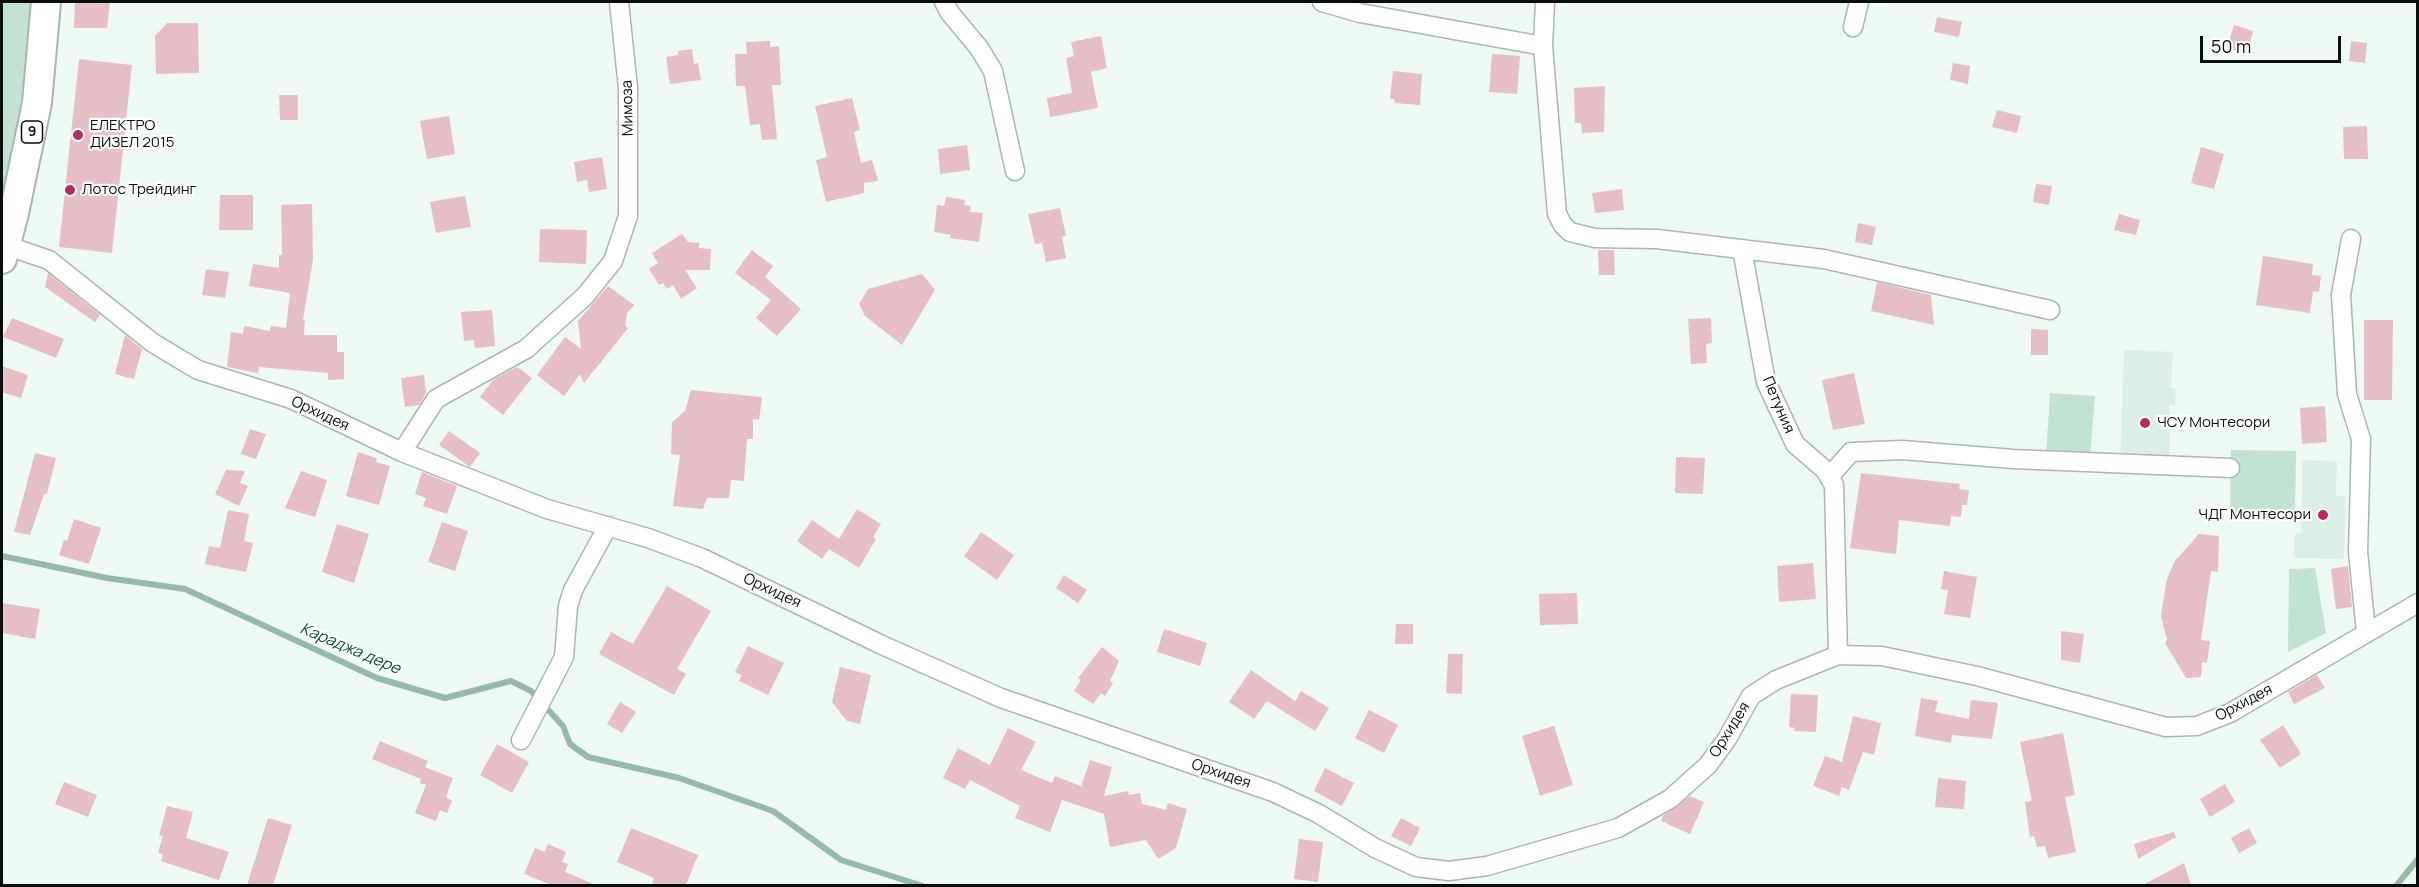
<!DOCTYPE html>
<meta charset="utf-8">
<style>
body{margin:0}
#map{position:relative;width:2419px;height:887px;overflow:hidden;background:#eef9f4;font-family:Manrope,sans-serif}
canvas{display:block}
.frame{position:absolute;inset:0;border:3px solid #090d0b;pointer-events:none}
.scale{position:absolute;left:2200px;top:36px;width:141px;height:27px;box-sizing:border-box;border:3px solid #090d0b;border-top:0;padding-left:8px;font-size:18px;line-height:21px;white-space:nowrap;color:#090d0b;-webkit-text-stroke:4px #fff;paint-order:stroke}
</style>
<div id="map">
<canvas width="2419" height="887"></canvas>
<div class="frame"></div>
<div class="scale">50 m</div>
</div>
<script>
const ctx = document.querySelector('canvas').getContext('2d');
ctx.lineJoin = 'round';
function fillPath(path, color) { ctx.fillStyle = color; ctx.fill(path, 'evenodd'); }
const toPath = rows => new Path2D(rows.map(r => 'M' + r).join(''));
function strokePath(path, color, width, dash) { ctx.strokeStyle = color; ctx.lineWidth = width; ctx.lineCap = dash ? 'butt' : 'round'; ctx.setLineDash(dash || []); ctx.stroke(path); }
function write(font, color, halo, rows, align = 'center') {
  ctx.font = font + ' Manrope,sans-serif'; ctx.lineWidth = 4.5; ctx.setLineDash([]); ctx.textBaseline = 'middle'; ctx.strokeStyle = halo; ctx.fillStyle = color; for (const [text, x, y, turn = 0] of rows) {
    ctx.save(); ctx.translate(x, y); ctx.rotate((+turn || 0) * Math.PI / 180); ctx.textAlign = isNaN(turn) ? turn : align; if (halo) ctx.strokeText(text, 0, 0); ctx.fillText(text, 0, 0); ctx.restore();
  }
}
fillPath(toPath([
 [2124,350,2173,352,2171,388,2176,388,2175,405,2169,405,2170,466,2120,464],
 [2303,460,2337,461,2336,496,2346,497,2344,559,2294,558,2295,533,2301,533]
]), '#dcefe6');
fillPath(toPath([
 [2,2,36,2,27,88,2,207],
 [2050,393,2095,396,2090,458,2046,455],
 [2231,450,2296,451,2295,520,2230,519],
 [2315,568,2326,633,2288,652,2289,569]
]), '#c2e2d2');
strokePath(toPath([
 [2,556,107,578,185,589,377,678,445,698,511,681,531,691,563,726,570,744,588,757,679,778,773,811,841,860,923,886],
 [2396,886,2418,859]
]), '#96baa9', 6);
fillPath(toPath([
 [75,2,110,2,107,28,74,28],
 [1937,17,1962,22,1959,37,1934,32],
 [167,23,198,23,199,73,156,74,155,36],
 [2234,25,2253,31,2247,54,2227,48],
 [1101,36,1107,68,1091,72,1098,108,1050,117,1047,98,1072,93,1066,58,1074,56,1071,42],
 [770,41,770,47,779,46,781,85,772,85,777,139,762,140,760,124,750,125,745,86,736,86,735,54,747,54,746,42],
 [2351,41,2367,43,2365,63,2349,61],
 [692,49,694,64,698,63,701,80,670,84,666,57,678,55,678,51],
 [1492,54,1520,56,1517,94,1489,92],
 [79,59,132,65,112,253,59,247],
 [1953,63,1970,66,1968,84,1950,80],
 [1393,71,1422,74,1420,105,1395,103,1394,99,1390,99],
 [1605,86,1604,132,1582,133,1581,123,1575,123,1574,88],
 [279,95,298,95,298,120,280,120],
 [852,98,860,130,854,132,861,163,872,160,878,181,864,183,864,193,826,202,816,160,827,157,815,106],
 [1997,110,2021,116,2017,133,1992,127],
 [449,116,455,154,427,159,420,121],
 [2367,126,2368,159,2344,159,2343,127],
 [967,145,970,170,940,174,938,149],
 [2201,147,2224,154,2214,189,2191,183],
 [602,157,607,189,589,192,587,180,577,182,574,162],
 [2036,184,2052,186,2049,205,2033,202],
 [1622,189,1624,210,1595,213,1592,193],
 [220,195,253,195,253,230,219,230],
 [465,196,471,227,436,233,430,202],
 [946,197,965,200,964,205,971,206,970,212,983,213,979,242,950,238,951,235,934,232,937,205,944,206],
 [312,204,313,260,303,320,305,320,304,335,337,335,337,352,344,352,344,379,328,380,328,373,259,367,258,373,227,367,231,332,243,334,244,326,270,331,271,326,286,328,290,293,249,286,253,264,279,268,279,255,282,255,281,205],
 [1060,208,1066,236,1062,237,1066,258,1046,262,1042,243,1035,244,1028,214],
 [2119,214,2140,220,2136,235,2114,230],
 [1858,223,1876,227,1872,245,1855,242],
 [540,229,587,230,586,264,539,262],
 [682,234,688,242,699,243,699,248,711,249,710,270,685,270,697,288,681,299,673,285,667,289,663,283,659,285,649,269,658,263,652,253],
 [752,250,773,266,765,277,801,309,777,336,756,318,771,300,735,273],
 [1598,250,1614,250,1615,275,1599,275],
 [2263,256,2313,264,2312,275,2321,276,2319,292,2313,291,2310,313,2256,305],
 [206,269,229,272,225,298,202,295],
 [48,273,100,315,95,322,45,287],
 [922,274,935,290,902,345,865,316,859,304,868,289],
 [1877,282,1931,295,1934,325,1871,311],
 [608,286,634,305,627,313,625,326,628,328,584,383,580,374,564,396,537,375,565,337,581,349,578,321],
 [492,310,495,346,475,348,474,340,464,341,461,312],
 [12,318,64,339,56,358,3,337],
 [1711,318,1712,343,1706,344,1707,363,1691,364,1688,319],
 [2364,320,2393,320,2392,400,2364,400],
 [2031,329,2048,330,2048,355,2031,355],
 [125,335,142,349,134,379,115,374],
 [2,366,28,375,21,398,2,392],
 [517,367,532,378,503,415,480,397,493,380],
 [1854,373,1865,424,1833,430,1822,380],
 [424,375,426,393,419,405,405,407,401,378],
 [691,390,762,397,759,420,753,419,753,439,747,439,744,481,731,480,729,498,707,498,703,509,673,506,680,455,671,454,672,422,685,411],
 [2325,406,2327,442,2302,444,2300,408],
 [250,429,266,434,256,459,241,454],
 [449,431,480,453,470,467,439,445],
 [358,452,377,458,376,462,390,466,379,505,346,496],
 [35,453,56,458,47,494,44,494,30,535,14,532],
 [1676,457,1705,458,1703,494,1675,493],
 [226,470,245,471,240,483,248,486,239,506,215,494],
 [301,471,327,480,315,517,285,508],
 [422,472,457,486,447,514,423,506,426,498,415,494],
 [1861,473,1960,484,1959,489,1969,490,1967,505,1962,505,1961,517,1951,516,1950,526,1899,520,1896,554,1850,548],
 [857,509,881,524,873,537,876,539,859,568,829,549,822,559,797,541,812,520,839,539],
 [228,510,249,514,244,541,253,543,246,572,205,564,209,546,220,548],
 [74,519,101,528,89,564,59,555,64,540,67,541],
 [442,522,468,531,455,571,428,562],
 [337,524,369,534,354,583,322,572],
 [981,532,1014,555,997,580,964,556],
 [2199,534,2219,536,2218,572,2211,571,2201,640,2210,641,2207,663,2202,662,2201,677,2186,678,2165,643,2167,640,2161,615,2167,579,2175,561],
 [1813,563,1816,599,1779,602,1777,566],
 [2348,566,2352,607,2336,609,2331,569],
 [1944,571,1977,577,1970,618,1944,614,1948,590,1941,589],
 [1064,575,1087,590,1078,603,1056,588],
 [667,586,711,611,677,669,686,674,674,695,599,654,611,632,633,644],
 [1577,593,1578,624,1540,625,1539,594],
 [2,603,40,609,35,639,2,633],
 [1396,624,1413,624,1413,644,1395,644],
 [1164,629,1207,643,1200,666,1157,652],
 [2061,631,2084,634,2080,663,2061,660],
 [748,646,784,663,768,695,739,681,742,675,735,672],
 [1102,647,1119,661,1110,681,1113,683,1105,696,1101,693,1093,704,1074,691,1081,680,1078,678],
 [1448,654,1463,654,1462,694,1446,693],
 [840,667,871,675,860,724,847,721,832,702],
 [1251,670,1295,701,1301,691,1329,708,1315,731,1267,701,1254,719,1229,702],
 [2317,675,2325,688,2294,704,2288,692],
 [1791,694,1818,695,1816,732,1794,731,1795,728,1789,727],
 [1921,698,1938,701,1935,712,1969,719,1971,700,1998,703,1992,739,1952,735,1951,743,1915,736],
 [620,702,636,712,622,733,607,724],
 [1369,710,1398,725,1384,753,1355,738],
 [1853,716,1881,723,1874,755,1863,752,1849,790,1842,787,1839,796,1813,786,1825,756,1842,762],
 [2283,725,2301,754,2280,768,2260,740],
 [1554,726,1573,785,1540,796,1522,736],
 [1008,728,1036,742,1021,770,1052,783,1055,776,1081,786,1090,760,1112,767,1104,796,1128,791,1129,795,1140,793,1142,804,1166,810,1168,803,1187,809,1176,848,1158,859,1146,840,1110,847,1104,814,1062,800,1050,832,1015,818,1020,806,970,780,965,789,943,778,958,748,990,765],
 [2063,733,2075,795,2065,797,2076,852,2048,858,2045,846,2037,847,2034,836,2030,837,2025,802,2032,801,2020,742],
 [380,741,428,761,425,767,453,778,446,797,452,801,447,813,440,810,436,821,415,813,426,785,420,783,422,776,421,779,372,759],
 [497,744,529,762,512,793,480,775],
 [1325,768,1354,783,1342,806,1314,791],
 [1938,778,1966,781,1964,809,1935,807],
 [64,782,97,795,88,817,55,804],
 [2225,784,2235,802,2210,817,2200,799],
 [1690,796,1704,802,1690,834,1661,821,1663,816],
 [167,806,193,812,186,838,229,852,219,880,161,861,163,854,158,853,163,835,159,836],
 [268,818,292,825,273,885,247,885],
 [1401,818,1420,828,1411,846,1391,836],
 [631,828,698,855,686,885,652,885,654,878,617,862],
 [2249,828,2257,843,2239,853,2231,838],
 [2174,832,2176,837,2138,859,2134,844],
 [1299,839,1323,842,1318,882,1294,879],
 [548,844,566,852,562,862,568,864,565,872,596,885,552,885,524,874,535,848,545,852],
 [2184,863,2191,885,2143,885]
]), '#e5bec6');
const minor = toPath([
 [944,2,950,13,979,48,993,71,1015,171],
 [1322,2,1360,13,1543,46],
 [1545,2,1543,46,1557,214,1563,225,1570,232,1595,238,1657,239,1824,259,2050,310],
 [1853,27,1859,2],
 [2351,239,2341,295,2347,394,2361,439,2358,552,2366,632],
 [5,245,49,260,153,343,198,370,291,399,402,452,547,509,648,538,702,558,882,645,1001,698,1273,792,1319,814,1375,848,1416,867,1449,871,1487,866,1618,828,1670,799,1708,765,1727,739,1751,696,1776,680,1838,655,1882,656,1977,676,2166,727,2197,726,2230,713,2418,603],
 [1742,249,1766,382,1795,444,1825,470,1834,485,1838,655],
 [402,452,436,399,526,349,585,296,613,261,628,216,628,88,619,2],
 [1830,476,1851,452,1902,450,2013,459,2230,468],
 [521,740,564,657,568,606,573,590,608,526]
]);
const primary = toPath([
 [2,259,14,213,37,103,46,2]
]);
strokePath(minor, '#acb6b1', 21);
strokePath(primary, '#acb6b1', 32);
strokePath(minor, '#fff', 18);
strokePath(primary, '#fff', 28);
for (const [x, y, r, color] of [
 [78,135,6,"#b72a5f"],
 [70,190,6,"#b72a5f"],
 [2145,423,6,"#b72a5f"],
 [2323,515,6,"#b72a5f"]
]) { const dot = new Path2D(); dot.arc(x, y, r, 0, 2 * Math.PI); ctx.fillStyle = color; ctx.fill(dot); strokePath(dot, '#fff', 2); }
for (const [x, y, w] of [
 [32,132,21]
]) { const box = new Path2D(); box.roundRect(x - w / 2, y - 11, w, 22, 4.5); ctx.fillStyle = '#fff'; ctx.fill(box); strokePath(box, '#090d0b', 1.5); }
write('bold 14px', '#090d0b', null, [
 ["9",32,132]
]);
write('15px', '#090d0b', '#fff', [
 ["Мимоза",628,108,-91],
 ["Петуния",1778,405,67],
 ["Орхидея",320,414,25],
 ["Орхидея",772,591,25],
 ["Орхидея",2244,703,-28],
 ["Орхидея",1730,730,-58],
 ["Орхидея",1221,774,19]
]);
write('15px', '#090d0b', '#fff', [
 ["ЕЛЕKТРО",90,126],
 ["ДИЗЕЛ 2015",90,143],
 ["Лотос Трейдинг",82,190],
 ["ЧСУ Монтесори",2157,423],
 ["ЧДГ Монтесори",2311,515,"right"]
], 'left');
write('italic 16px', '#094f38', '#fff', [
 ["Караджа дере",350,649,23]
]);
</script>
